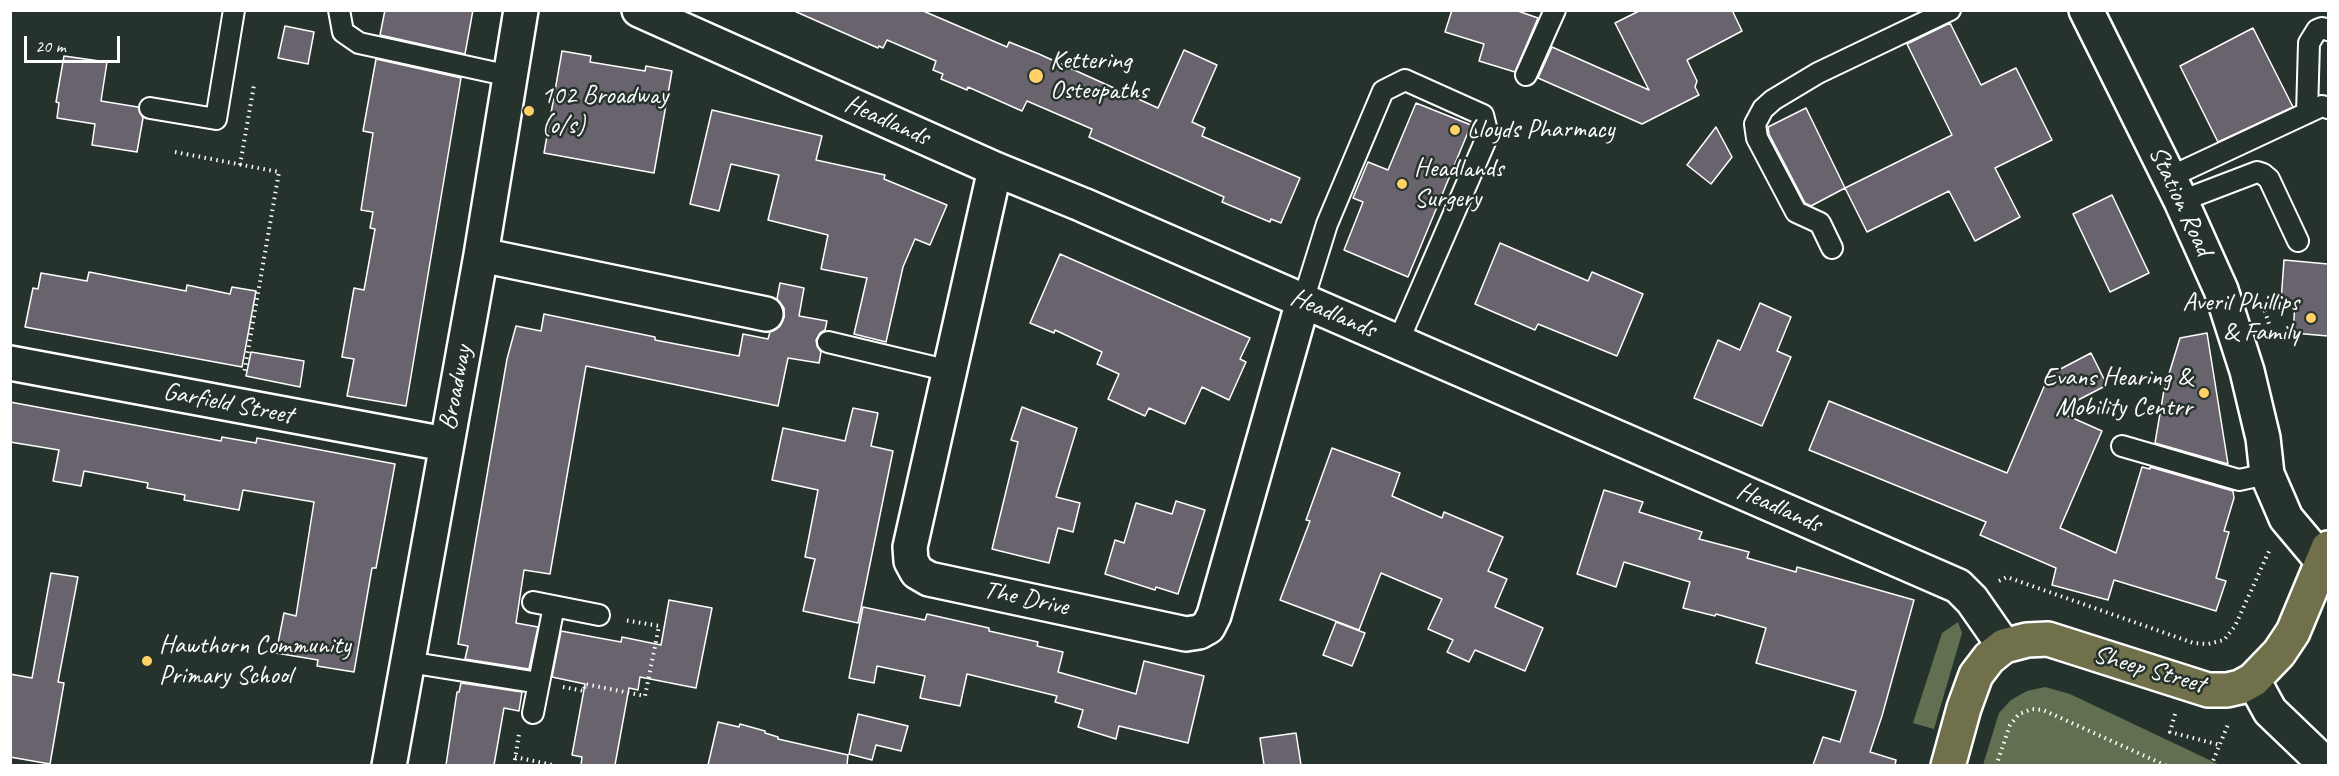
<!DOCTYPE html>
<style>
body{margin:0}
#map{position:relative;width:2339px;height:776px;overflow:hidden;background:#26332d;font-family:Caveat,sans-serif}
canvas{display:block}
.frame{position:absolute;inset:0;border:12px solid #fff;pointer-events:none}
.scale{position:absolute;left:24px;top:36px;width:96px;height:27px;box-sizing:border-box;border:3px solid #fff;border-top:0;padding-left:8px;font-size:18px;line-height:21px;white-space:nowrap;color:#fff;-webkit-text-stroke:4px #26332d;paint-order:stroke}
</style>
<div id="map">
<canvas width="2339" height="776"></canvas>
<div class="frame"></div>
<div class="scale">20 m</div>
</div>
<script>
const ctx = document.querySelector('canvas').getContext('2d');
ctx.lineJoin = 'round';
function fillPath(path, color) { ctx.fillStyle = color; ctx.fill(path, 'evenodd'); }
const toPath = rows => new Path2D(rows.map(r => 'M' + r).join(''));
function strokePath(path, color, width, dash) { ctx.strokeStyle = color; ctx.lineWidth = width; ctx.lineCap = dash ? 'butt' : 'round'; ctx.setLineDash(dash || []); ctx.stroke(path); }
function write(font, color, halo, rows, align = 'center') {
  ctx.font = font + ' Caveat,sans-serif'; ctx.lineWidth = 5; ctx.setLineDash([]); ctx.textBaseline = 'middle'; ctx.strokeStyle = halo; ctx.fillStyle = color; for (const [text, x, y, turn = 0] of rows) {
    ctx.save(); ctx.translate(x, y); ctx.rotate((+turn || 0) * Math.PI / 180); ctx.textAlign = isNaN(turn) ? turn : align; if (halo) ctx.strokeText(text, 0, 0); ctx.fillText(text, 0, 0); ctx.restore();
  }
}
fillPath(toPath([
 [1958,622,1962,633,1934,729,1913,723,1942,633],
 [2045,687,2070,694,2220,765,1983,765,1999,713,2011,700,2027,691]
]), '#627052');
const building = toPath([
 [385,10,473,10,465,54,380,35,385,10],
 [792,10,921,10,1007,47,1009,42,1039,54,1158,108,1184,50,1217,65,1192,122,1205,128,1202,136,1300,178,1281,223,1271,219,1270,222,1222,202,1224,197,1089,137,1092,129,1027,101,1022,111,968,87,967,90,941,79,943,74,933,70,936,61,887,40,883,48,879,46,878,48,792,10],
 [1452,10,1515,10,1538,18,1515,72,1479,61,1484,44,1445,32,1452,10],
 [1641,10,1732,10,1742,31,1687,60,1697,81,1695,87,1699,95,1642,124,1538,78,1552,47,1649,90,1615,23,1641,10],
 [1950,23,1981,85,2016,68,2052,140,1995,168,2020,217,1975,241,1949,191,1867,232,1845,188,1952,135,1907,44,1950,23],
 [285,26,314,32,308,64,278,58,285,26],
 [2253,28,2293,107,2218,142,2180,66,2253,28],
 [562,51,591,56,590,62,645,71,646,66,672,71,654,173,544,153,562,51],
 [64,56,107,62,101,101,138,107,143,118,137,152,92,145,95,124,57,118,59,103,56,102,64,56],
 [376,59,461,78,406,406,347,396,354,359,342,357,354,288,364,290,375,229,370,228,373,212,361,210,373,133,363,131,376,59],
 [1416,103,1471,125,1408,277,1344,250,1363,202,1353,198,1368,162,1388,170,1416,103],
 [1806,108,1845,188,1811,206,1805,203,1769,134,1768,127,1806,108],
 [712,110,822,136,816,160,885,175,884,179,947,205,930,245,915,239,903,267,886,342,854,334,867,278,821,269,828,235,768,220,779,175,731,164,719,211,690,204,712,110],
 [1716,127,1732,157,1711,184,1687,165,1716,127],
 [2112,195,2149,273,2110,292,2073,214,2112,195],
 [1500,243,1588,281,1592,272,1643,294,1617,356,1538,324,1535,330,1475,304,1500,243],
 [1060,254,1250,338,1240,359,1246,362,1229,400,1202,387,1185,424,1149,408,1145,416,1108,399,1119,374,1097,364,1102,352,1055,330,1054,333,1030,323,1060,254],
 [2284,260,2328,264,2328,336,2293,333,2295,303,2281,301,2284,260],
 [89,272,186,291,187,285,230,294,232,287,256,291,242,367,25,327,33,288,38,289,41,273,87,281,89,272],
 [780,283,804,288,799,316,827,321,825,330,820,333,816,340,817,346,821,352,819,363,788,358,778,406,586,366,550,574,524,570,516,623,538,627,529,669,465,659,468,646,458,644,507,359,516,326,541,331,544,314,655,337,655,340,739,356,743,334,768,339,770,332,780,326,784,317,784,308,777,299,780,283],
 [1760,303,1791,317,1777,351,1791,357,1762,426,1694,398,1718,340,1740,350,1760,303],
 [2207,333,2228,464,2155,443,2164,390,2180,338,2207,333],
 [251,352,304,361,300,387,246,376,251,352],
 [2091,353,2107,385,2057,411,2102,431,2060,528,2116,553,2142,467,2150,469,2150,467,2233,491,2234,498,2224,531,2229,532,2216,578,2226,581,2216,611,2114,580,2108,600,2052,585,2056,568,1980,535,1986,522,1809,450,1829,401,2007,473,2049,375,2091,353],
 [10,402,221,441,222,437,256,443,257,438,395,464,376,568,372,568,354,672,317,666,318,660,276,653,284,613,296,616,314,502,243,490,239,510,184,500,185,495,147,488,148,483,84,471,81,486,53,481,59,450,10,442,10,402],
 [1022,407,1077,428,1056,497,1080,503,1073,532,1058,528,1049,563,992,549,1018,442,1011,440,1022,407],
 [853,408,878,413,871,446,893,451,858,623,803,611,815,559,805,557,818,490,772,480,783,428,845,441,853,408],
 [1332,448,1400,473,1392,496,1442,518,1444,512,1503,537,1488,571,1507,579,1495,607,1543,628,1525,671,1475,650,1469,662,1447,652,1453,640,1428,629,1442,599,1381,573,1359,630,1280,600,1310,521,1306,520,1332,448],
 [1604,490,1643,502,1639,512,1702,532,1699,539,1749,552,1747,558,1796,572,1797,567,1914,600,1882,716,1870,752,1896,760,1895,765,1813,765,1823,737,1840,742,1856,691,1756,663,1766,628,1716,614,1715,616,1683,608,1690,582,1624,562,1616,587,1577,574,1604,490],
 [1176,501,1205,510,1178,594,1156,587,1155,590,1105,574,1115,540,1124,543,1136,503,1172,514,1176,501],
 [51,573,78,577,58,682,64,683,50,764,10,757,10,674,32,678,51,573],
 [669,600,712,608,696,688,640,677,638,690,629,688,615,765,581,765,582,757,572,755,585,684,552,677,561,631,621,642,622,637,661,645,669,600],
 [863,607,925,620,927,614,989,628,989,631,1038,642,1037,646,1063,652,1058,672,1136,694,1144,661,1204,676,1188,743,1119,726,1116,739,1078,727,1083,710,1055,702,1057,696,967,674,960,706,920,698,925,676,877,666,874,683,849,678,863,607],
 [1336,622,1365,633,1352,666,1323,655,1336,622],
 [461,683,522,692,519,711,504,708,494,765,446,765,457,692,459,692,461,683],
 [858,714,908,726,901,751,876,745,872,760,849,754,858,714],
 [718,722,739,727,740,724,765,731,765,733,778,737,778,739,848,755,847,765,708,765,718,722],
 [1296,733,1301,765,1264,765,1260,738,1296,733]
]);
fillPath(building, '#68636d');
strokePath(building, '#fff', 1.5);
const service = toPath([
 [339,10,343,32,359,43,510,76],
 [1526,75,1555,10],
 [150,108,216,119,234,10],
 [2307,113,2309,43,2317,30,2322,28,2328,30],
 [2170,177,2322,106,2328,108],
 [2181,201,2257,172,2263,174,2269,179,2298,241],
 [1832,248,1820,223,1796,212,1757,138,1755,124,1763,109,1773,100,1818,73,1950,10],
 [1303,301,1327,224,1383,91,1405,80,1483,115,1488,135,1398,342],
 [828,342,950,371],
 [2122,446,2239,480,2267,474],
 [533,602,599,615],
 [408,662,539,683],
 [533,713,554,606]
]);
const minor = toPath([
 [639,10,995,169,1083,205,1958,586,1972,600,2004,646],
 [995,169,910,547,911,561,917,572,929,579,1186,634,1199,632,1208,627,1214,615,1303,301],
 [481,255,766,314],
 [10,363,445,444],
 [2253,680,2270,711,2320,759,2328,763],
 [389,766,481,255,521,10]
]);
const secondary = toPath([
 [2086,10,2181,201,2221,290,2247,371,2263,438,2267,474,2280,504,2286,518,2323,562]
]);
const primary = toPath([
 [1948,766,1964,708,1976,675,1989,658,2004,646,2027,640,2048,639,2208,690,2227,690,2240,687,2253,680,2279,653,2293,632,2328,548]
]);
strokePath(service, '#fff', 24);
strokePath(minor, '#fff', 38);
strokePath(secondary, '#fff', 38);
strokePath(primary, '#fff', 38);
strokePath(toPath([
 [175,152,279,172,244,374],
 [240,165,254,85],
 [2263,305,2269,324],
 [1999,581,2007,577,2193,643,2208,644,2224,640,2235,626,2270,549],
 [563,687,584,691,585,684,645,696,659,626,624,620],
 [2175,714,2170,732,2220,745],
 [515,757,557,766],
 [514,766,519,734],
 [1996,766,2010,725,2019,714,2032,709,2043,710,2167,766],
 [2211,766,2229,722]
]), '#fff', 4, [1.5, 4.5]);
strokePath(service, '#26332d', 20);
strokePath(minor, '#26332d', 33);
strokePath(secondary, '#26332d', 33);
strokePath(primary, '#70704a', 33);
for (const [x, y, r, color] of [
 [1036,76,8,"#ffd166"],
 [529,111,6,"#ffd166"],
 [1455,130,6,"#ffd166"],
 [1402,184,6,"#ffd166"],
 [2311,318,6,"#ffd166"],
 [2204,393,6,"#ffd166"],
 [147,661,6,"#ffd166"]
]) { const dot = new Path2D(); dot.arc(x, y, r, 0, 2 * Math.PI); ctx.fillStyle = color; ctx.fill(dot); strokePath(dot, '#26332d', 2); }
write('26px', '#fff', '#26332d', [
 ["Kettering",1050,61],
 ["Osteopaths",1050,91],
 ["102 Broadway",541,96],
 ["(o/s)",541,126],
 ["Lloyds Pharmacy",1467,130],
 ["Headlands",1414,169],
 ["Surgery",1414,199],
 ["Averil Phillips",2299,303,"right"],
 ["& Family",2299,333,"right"],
 ["Evans Hearing &",2192,378,"right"],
 ["Mobility Centrr",2192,408,"right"],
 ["Hawthorn Community",159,646],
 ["Primary School",159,676]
], 'left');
write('26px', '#fff', '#26332d', [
 ["Headlands",887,121,24],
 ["Station Road",2180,201,65],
 ["Headlands",1333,314,23],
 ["Broadway",456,388,-79],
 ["Garfield Street",228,404,11],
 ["Headlands",1779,508,24],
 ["The Drive",1026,599,12],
 ["Sheep Street",2149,670,16]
]);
</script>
